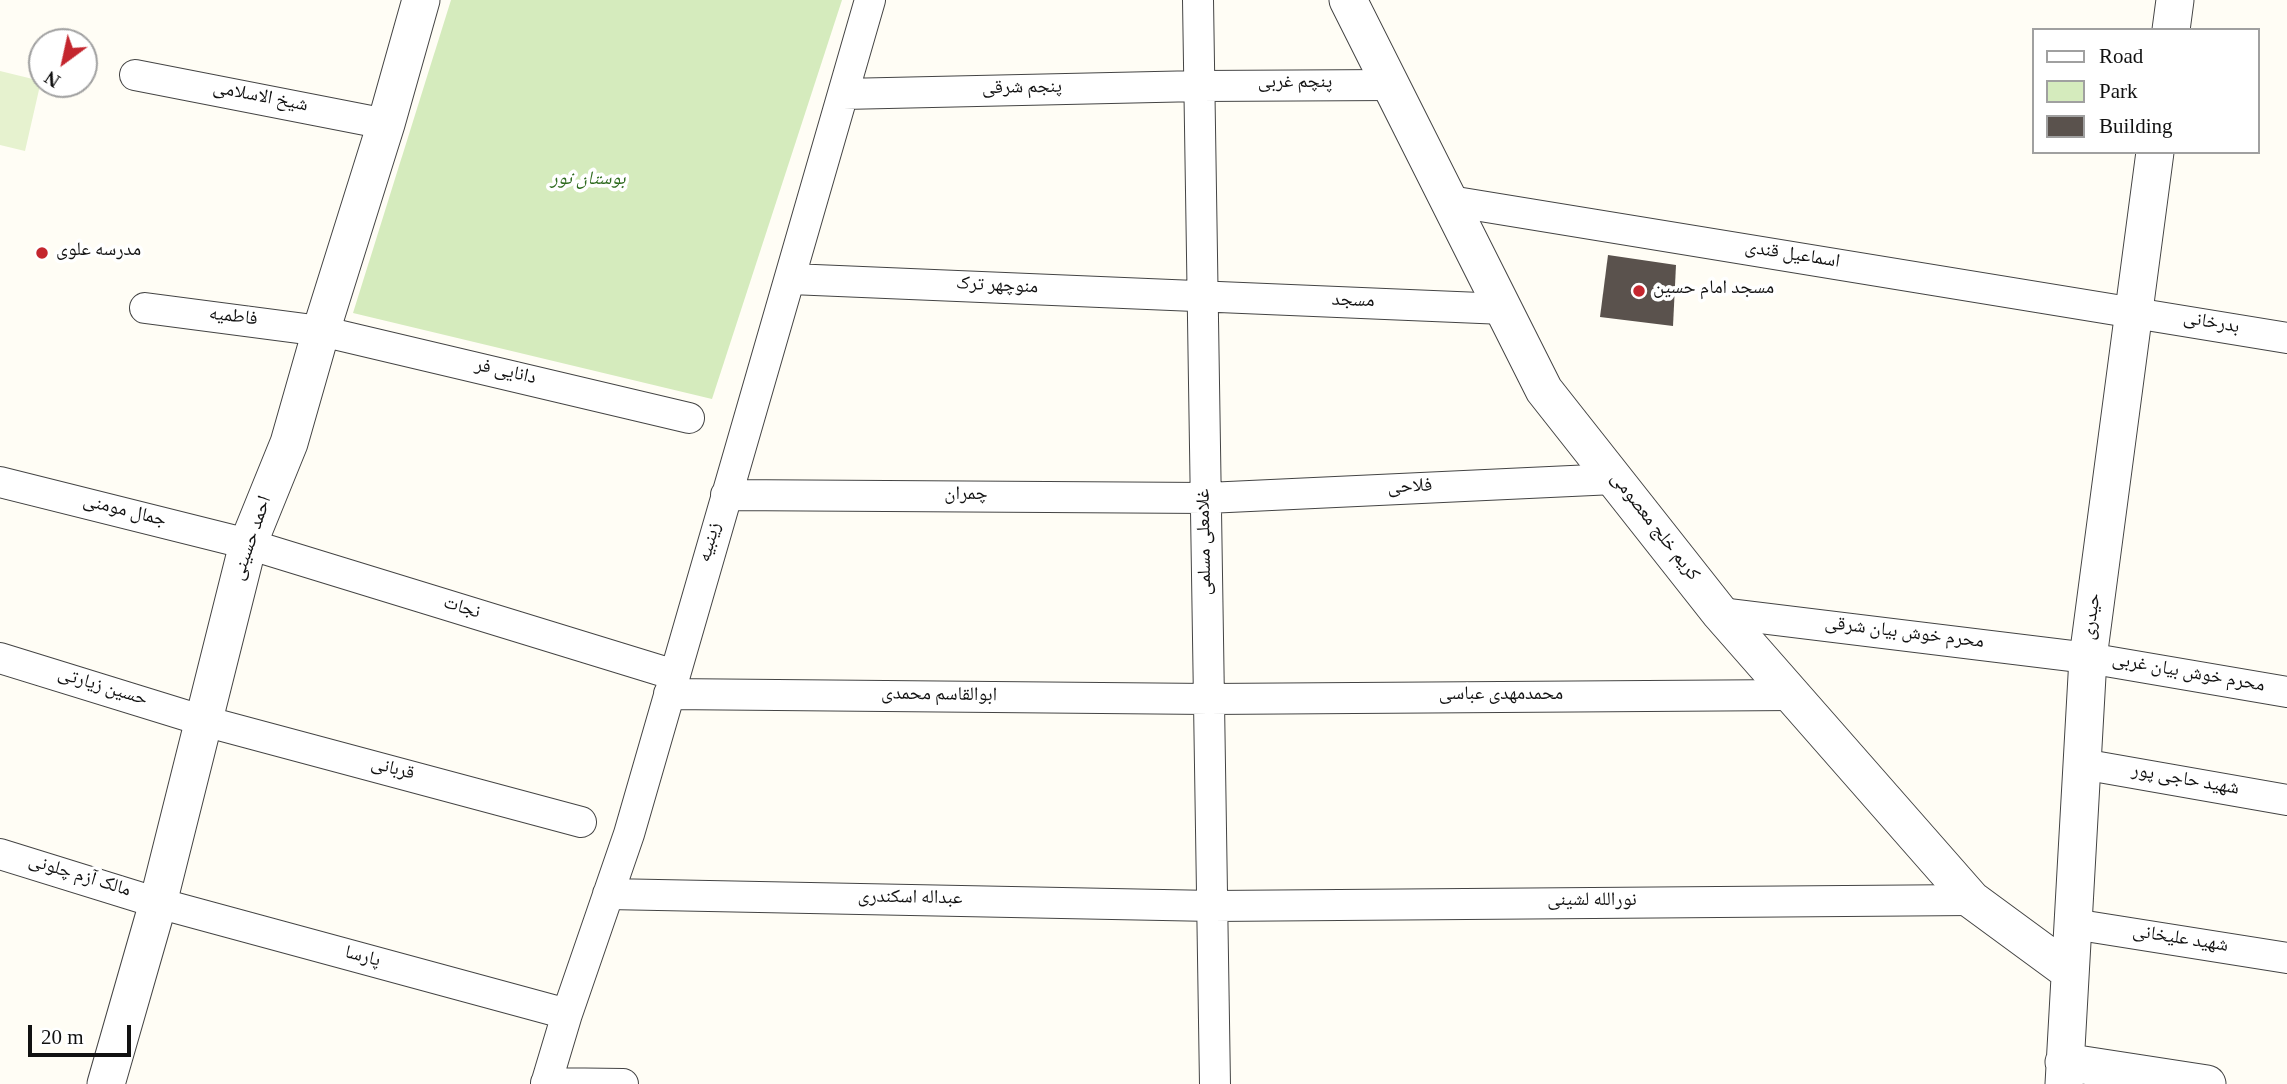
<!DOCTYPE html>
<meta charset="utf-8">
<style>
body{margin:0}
#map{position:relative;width:2287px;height:1084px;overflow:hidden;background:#fffdf5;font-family:Georgia,serif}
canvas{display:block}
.legend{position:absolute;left:2032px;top:28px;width:228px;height:126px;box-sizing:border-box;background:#fff;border:2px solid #a0a0a0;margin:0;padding:9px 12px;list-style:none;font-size:21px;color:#111}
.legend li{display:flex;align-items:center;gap:14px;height:35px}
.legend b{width:35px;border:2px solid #a0a0a0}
.north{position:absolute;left:28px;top:28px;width:70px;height:70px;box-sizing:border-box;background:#fff;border:2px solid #a0a0a0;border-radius:50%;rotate:213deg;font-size:19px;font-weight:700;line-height:28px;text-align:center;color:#111}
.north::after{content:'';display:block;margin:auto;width:24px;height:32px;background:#c4262e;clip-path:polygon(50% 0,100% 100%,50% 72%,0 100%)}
.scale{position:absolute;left:28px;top:1025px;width:103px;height:32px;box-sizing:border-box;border:4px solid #111;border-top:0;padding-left:9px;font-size:21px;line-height:24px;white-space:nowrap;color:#111;-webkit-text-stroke:5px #fff;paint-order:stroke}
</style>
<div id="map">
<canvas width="2287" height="1084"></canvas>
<ul class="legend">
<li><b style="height:9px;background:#fff"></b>Road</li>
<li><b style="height:19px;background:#d5ebbd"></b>Park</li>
<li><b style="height:19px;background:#5a524d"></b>Building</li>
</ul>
<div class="north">N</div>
<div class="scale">20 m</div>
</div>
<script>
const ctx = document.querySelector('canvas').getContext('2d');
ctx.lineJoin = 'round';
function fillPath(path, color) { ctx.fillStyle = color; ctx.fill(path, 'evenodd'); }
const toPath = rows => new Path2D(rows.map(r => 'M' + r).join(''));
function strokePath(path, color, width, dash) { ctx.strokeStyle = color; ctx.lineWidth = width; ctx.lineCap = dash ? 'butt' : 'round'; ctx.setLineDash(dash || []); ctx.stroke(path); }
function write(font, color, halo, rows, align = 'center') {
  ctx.font = font + ' Georgia,"Noto Naskh Arabic",serif'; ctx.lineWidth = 7; ctx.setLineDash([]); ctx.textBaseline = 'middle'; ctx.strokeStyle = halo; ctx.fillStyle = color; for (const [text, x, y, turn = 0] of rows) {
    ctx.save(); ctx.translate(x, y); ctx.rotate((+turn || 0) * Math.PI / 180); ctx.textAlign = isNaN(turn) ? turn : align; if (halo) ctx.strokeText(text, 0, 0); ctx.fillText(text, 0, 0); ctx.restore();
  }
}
fillPath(toPath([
 [451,0,842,0,712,399,353,313]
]), '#d5ebbd');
fillPath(toPath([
 [0,71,41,81,25,151,0,145]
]), '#e6f2cf');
fillPath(toPath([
 [1608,255,1676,265,1673,326,1600,317]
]), '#5a524d');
const minor = toPath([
 [1198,0,1215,1084],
 [135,75,386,124],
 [843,94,1200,86,1390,85],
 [1450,201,2287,338],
 [791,279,1504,309],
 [145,308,321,331,689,418],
 [0,482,248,544,675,675],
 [726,495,1207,498,1614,479],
 [1720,613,2088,658,2287,692],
 [0,658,204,721,581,822],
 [669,694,1209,699,1793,695],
 [2082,764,2287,800],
 [0,854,158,903,567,1014],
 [608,894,1213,906,1972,900],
 [2073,924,2287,958],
 [546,1083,623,1084],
 [546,1084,567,1014,629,834,870,0]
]);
const tertiary = toPath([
 [1348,0,1544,390,1720,613,1972,900,2070,972],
 [2171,30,2175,0],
 [2064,1062,2207,1084],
 [106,1084,158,903,248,544,289,443,321,331,386,124,421,0],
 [2064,1084,2088,658,2155,152]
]);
strokePath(minor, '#444', 32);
strokePath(tertiary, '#444', 39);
strokePath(minor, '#fff', 30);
strokePath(tertiary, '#fff', 37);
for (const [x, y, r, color] of [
 [42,253,7,"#c4262e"],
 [1639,291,7,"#c4262e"]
]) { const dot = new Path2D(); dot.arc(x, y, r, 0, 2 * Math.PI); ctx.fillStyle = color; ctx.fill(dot); strokePath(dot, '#fff', 2.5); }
write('19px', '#111', '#fff', [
 ["پنچم غربی",1295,85],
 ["پنجم شرقی",1022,90,-1],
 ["شیخ الاسلامی",260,99,11],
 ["اسماعیل قندی",1792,257,9],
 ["منوچهر ترک",997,288,3],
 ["مسجد",1353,303,2],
 ["فاطمیه",233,319,7],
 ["بدرخانی",2211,325,10],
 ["دانایی فر",505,374,13],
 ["فلاحی",1410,489,-3],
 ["چمران",966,497],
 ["جمال مومنی",124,513,14],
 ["کریم خلج معصومی",1653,528,52],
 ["احمد حسینی",254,539,-71],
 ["غلامعلی مسلمی",1207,542,-91],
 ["زینبیه",712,543,-74],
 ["نجات",461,610,17],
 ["حیدری",2094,617,-82],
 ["محرم خوش بیان شرقی",1904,635,7],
 ["محرم خوش بیان غربی",2188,675,10],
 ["حسین زیارتی",102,689,17],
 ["ابوالقاسم محمدی",939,697,1],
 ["محمدمهدی عباسی",1501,697],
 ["قربانی",392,771,15],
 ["شهید حاجی پور",2185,782,10],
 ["مالک آزم چلونی",79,878,17],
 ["عبداله اسکندری",910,900,1],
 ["نورالله لشینی",1592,903],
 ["شهید علیخانی",2180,941,9],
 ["پارسا",362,959,15]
]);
write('italic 19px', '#2f6b1f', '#fff', [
 ["بوستان نور",588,182]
]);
write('19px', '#111', '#fff', [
 ["مدرسه علوی",56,253],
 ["مسجد امام حسین",1653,291]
], 'left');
</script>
